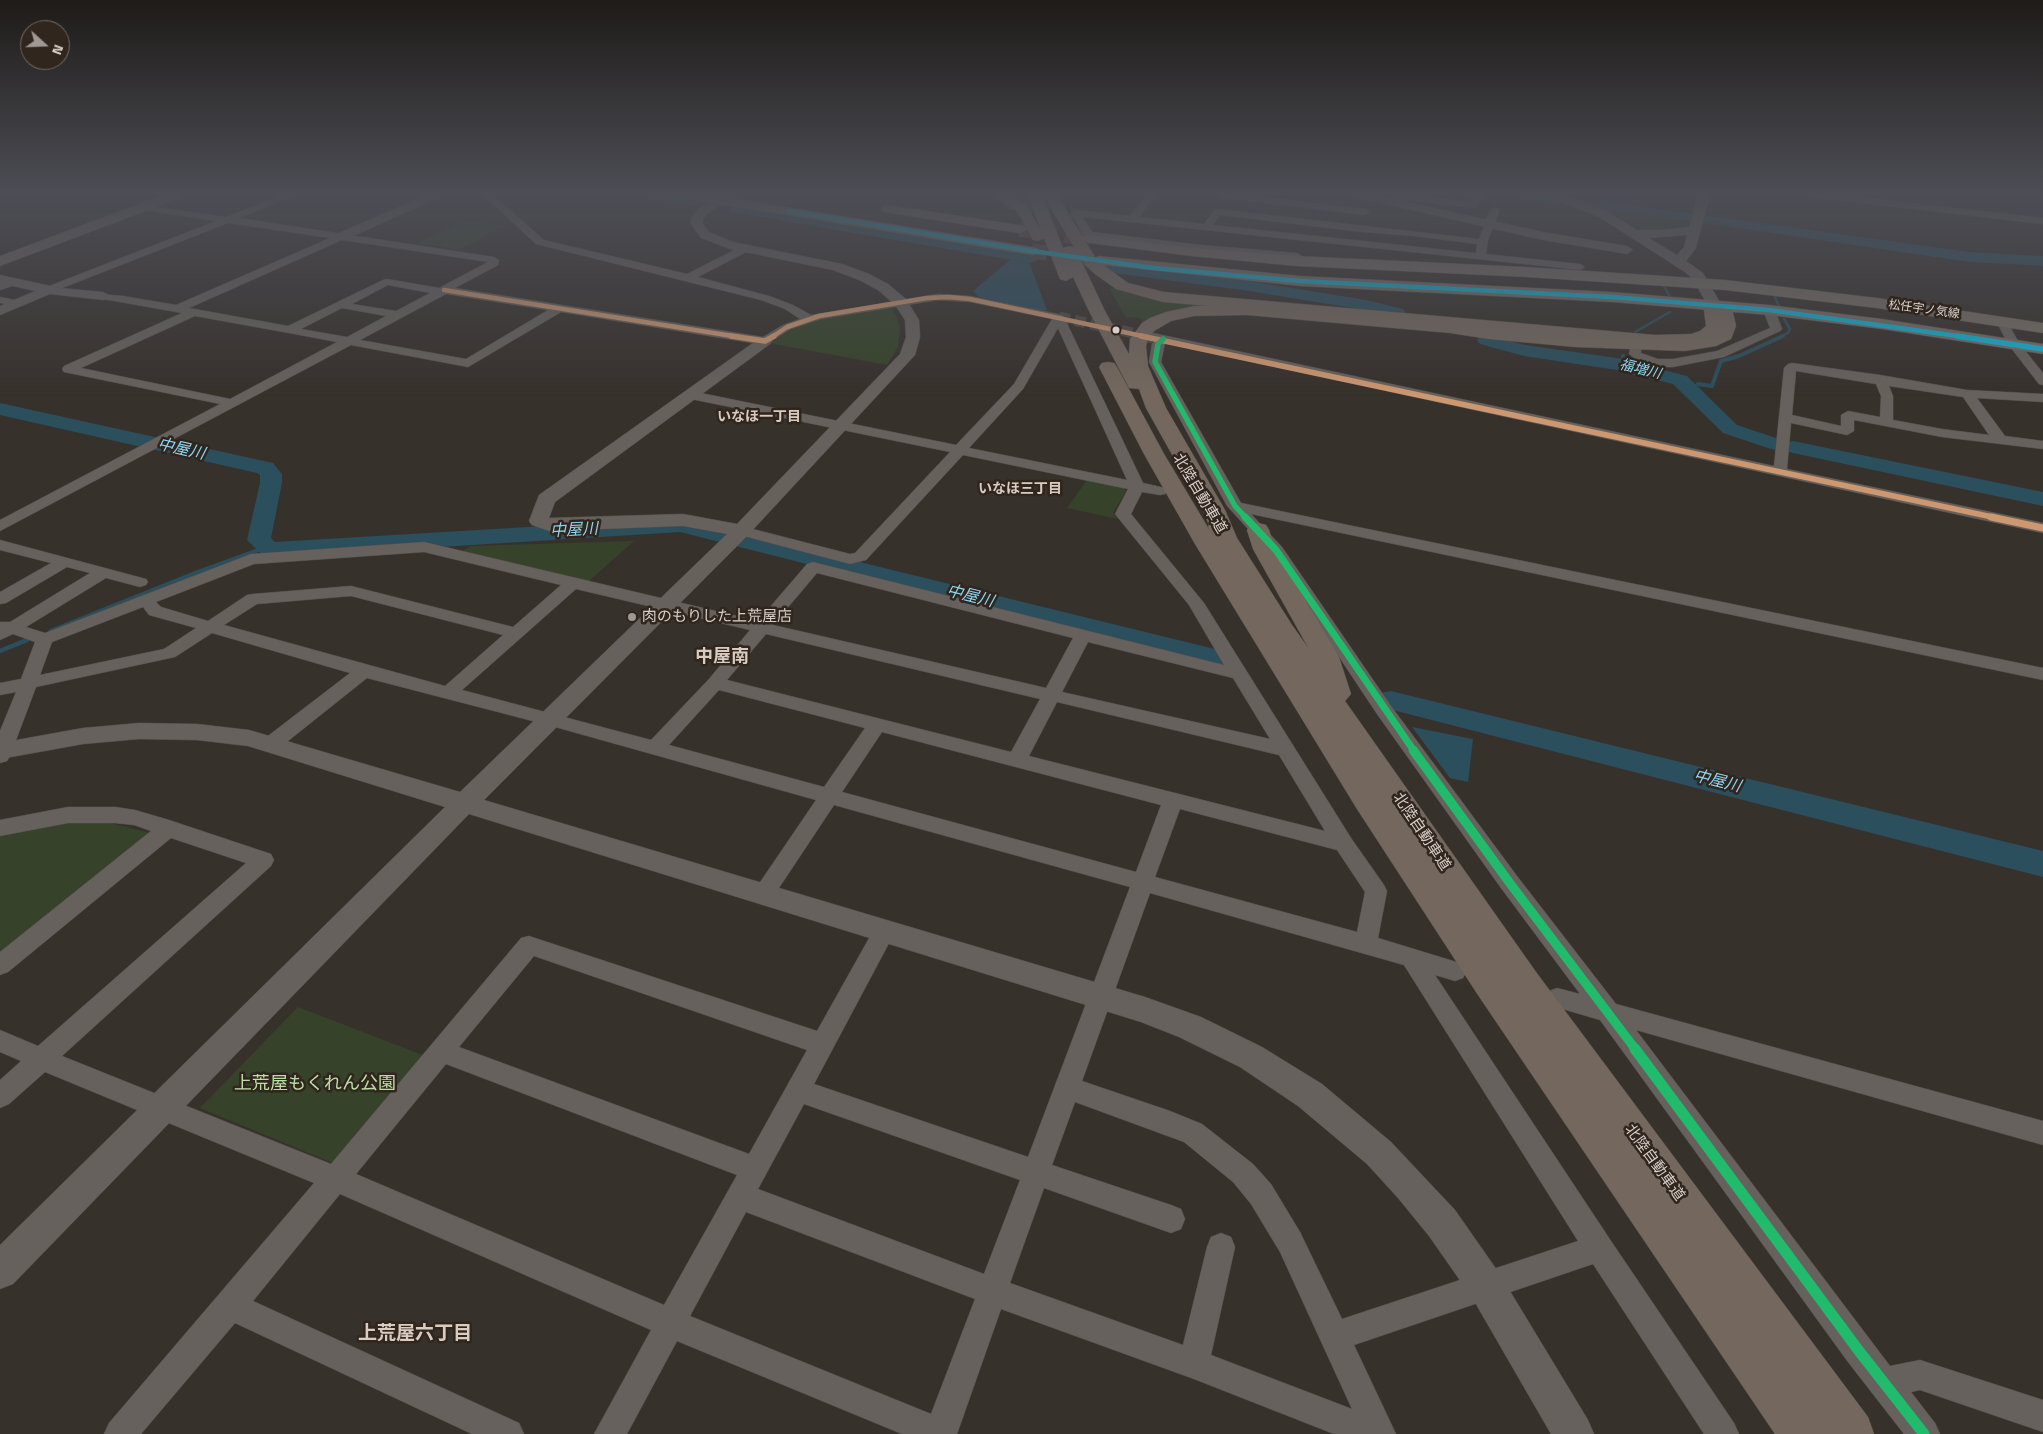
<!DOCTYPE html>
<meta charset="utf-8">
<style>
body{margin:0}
#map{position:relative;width:2043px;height:1434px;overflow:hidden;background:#37312c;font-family:"Titillium Web",sans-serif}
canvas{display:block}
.north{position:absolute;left:20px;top:20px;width:50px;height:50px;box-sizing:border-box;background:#31261e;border:1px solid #736a63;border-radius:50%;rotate:110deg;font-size:14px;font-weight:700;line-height:20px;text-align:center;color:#d7cfca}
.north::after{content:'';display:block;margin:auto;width:18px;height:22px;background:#9f9893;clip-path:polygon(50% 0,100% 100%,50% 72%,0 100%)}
</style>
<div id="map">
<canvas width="2043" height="1434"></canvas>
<div class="north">N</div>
</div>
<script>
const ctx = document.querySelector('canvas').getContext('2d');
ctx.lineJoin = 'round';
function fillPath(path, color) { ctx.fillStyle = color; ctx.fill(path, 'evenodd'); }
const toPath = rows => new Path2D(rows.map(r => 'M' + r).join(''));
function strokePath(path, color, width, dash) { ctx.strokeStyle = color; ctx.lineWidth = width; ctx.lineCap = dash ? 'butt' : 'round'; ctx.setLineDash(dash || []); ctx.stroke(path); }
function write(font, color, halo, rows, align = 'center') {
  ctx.font = font + ' "Titillium Web","Noto Sans JP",sans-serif'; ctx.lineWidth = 5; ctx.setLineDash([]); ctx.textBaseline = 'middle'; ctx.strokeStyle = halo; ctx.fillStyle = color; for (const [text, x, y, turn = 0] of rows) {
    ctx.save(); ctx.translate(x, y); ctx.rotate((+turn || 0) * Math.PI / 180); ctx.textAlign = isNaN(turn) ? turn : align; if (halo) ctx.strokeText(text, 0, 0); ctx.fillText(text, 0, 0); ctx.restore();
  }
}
fillPath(toPath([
 [1598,206,1687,218,1687,229,1644,232],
 [465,221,505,226,458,250,417,243],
 [1117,287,1224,306,1143,324,1141,319,1136,317,1126,318,1110,289],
 [885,308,892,309,896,316,900,328,898,347,887,365,769,343,795,328,821,319],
 [1087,480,1122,487,1126,491,1113,513,1118,519,1067,508],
 [634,541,589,581,462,551,471,546],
 [103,821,150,833,0,959,0,834,67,822],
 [298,1007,425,1056,335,1164,200,1108]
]), '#36432a');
fillPath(toPath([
 [1011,259,1029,262,1047,310,1042,311,979,297,973,291],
 [1412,727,1473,739,1468,782,1450,778]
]), '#2b4f5d');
strokePath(toPath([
 [1664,286,1670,297],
 [1774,295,1779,306],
 [1635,332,1670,312],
 [1780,337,1788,333,1790,329,1784,319]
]), '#2b4f5d', 2.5);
strokePath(toPath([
 [1623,356,1623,359],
 [1620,365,1621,363],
 [1680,380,1688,383],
 [1698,384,1712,386,1721,361,1739,356,1783,336]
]), '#2b4f5d', 4);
strokePath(toPath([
 [264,549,268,548],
 [51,631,198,572,256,551],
 [0,651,27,640]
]), '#2b4f5d', 4.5);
fillPath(toPath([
 [643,195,676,195,697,199,699,202,697,205,692,206,650,199,643,195],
 [1515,195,1552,195,1558,199,1556,202,1551,203,1522,199,1515,195],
 [1596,200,1687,213,1692,214,1694,217,1692,220,1687,221,1591,207,1589,204,1591,201,1596,200],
 [736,205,1030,253,1036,255,1038,258,1036,261,1030,263,731,212,729,209,731,206,736,205],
 [1703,215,1969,252,2043,256,2043,266,1969,262,1698,222,1696,219,1698,216,1703,215],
 [1104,263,1243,280,1366,300,1403,309,1406,313,1403,317,1397,318,1365,310,1243,290,1098,271,1096,268,1098,265,1104,263],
 [1486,335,1525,345,1617,358,1687,376,1737,425,1782,440,1785,443,1793,441,2043,492,2043,506,1793,453,1786,451,1783,448,1775,450,1768,448,1723,433,1673,384,1617,370,1524,356,1480,344,1477,340,1480,336,1486,335],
 [0,403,273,463,282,474,282,483,271,538,275,542,680,518,1223,651,1233,654,1237,660,1233,666,1223,669,680,532,281,557,268,555,260,553,247,540,260,483,260,475,257,473,0,415,0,403],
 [1391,691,2043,851,2043,877,1381,707,1377,700,1381,693,1391,691]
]), '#2b4f5d');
strokePath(toPath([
 [1007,204,1076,213],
 [1059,317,1152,337]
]), '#4f4944', 11, [11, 5]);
strokePath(toPath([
 [1146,336,1153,337]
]), '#4f4944', 13, [13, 7]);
strokePath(toPath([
 [1019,229,1087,239],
 [1032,251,1088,259]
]), '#4f4944', 15, [15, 8]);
const minor = toPath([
 [282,195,295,195,239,218,494,257,499,260,498,265,455,288,763,337,783,325,800,319,785,309,761,300,536,244,483,195,493,195,544,240,687,274,742,246,750,246,750,250,698,277,769,296,793,305,811,315,938,294,970,296,1063,315,1143,483,1165,488,1167,491,1165,494,1160,495,1142,492,1131,514,1204,603,1351,838,1384,885,1387,891,1378,938,1463,964,1467,971,1463,978,1455,981,1435,975,1609,1238,1734,1423,1739,1434,1704,1434,1593,1264,1354,1345,1396,1434,1334,1434,1194,1379,1001,1309,957,1434,902,1434,677,1341,627,1434,594,1434,651,1330,340,1194,253,1301,519,1423,524,1434,472,1434,235,1323,141,1434,104,1434,109,1423,314,1183,45,1072,9,1104,0,1108,0,1080,21,1061,0,1052,0,1030,38,1046,246,863,171,838,8,972,0,975,0,952,151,831,134,825,115,823,68,823,0,836,0,820,68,807,115,807,135,810,169,820,271,854,274,860,271,866,62,1056,331,1164,521,938,529,936,817,1031,877,924,885,921,893,924,896,930,814,1084,1028,1157,1130,887,834,805,771,900,763,903,755,900,752,894,816,800,548,725,367,678,278,749,271,751,264,749,261,744,264,739,350,673,212,633,175,657,36,687,10,756,7,761,0,763,0,731,16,692,0,695,0,683,21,679,35,642,13,634,0,640,0,622,10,622,90,573,67,567,6,603,0,604,0,592,51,563,0,550,0,540,146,579,148,582,146,585,140,587,106,578,26,627,45,633,251,554,424,542,758,621,807,564,813,562,1224,665,1189,605,1115,514,1128,489,963,455,866,560,850,564,736,534,733,531,736,528,741,526,850,554,855,553,950,452,691,399,686,398,685,395,686,392,691,391,956,445,1014,384,1052,319,970,302,938,300,821,319,791,329,765,345,561,312,468,367,351,345,0,531,0,520,220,404,64,372,62,369,64,366,182,313,103,299,99,298,98,296,99,294,123,296,176,305,330,238,228,223,52,292,44,292,43,290,44,288,216,221,144,210,139,207,141,205,226,217,282,195],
 [342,240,488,262,439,288,387,279,383,280,288,326,189,308,342,240],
 [388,285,430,293,396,311,352,304,388,285],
 [446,294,548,310,466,359,360,340,446,294],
 [342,308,386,316,347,337,301,329,342,308],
 [195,316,289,333,337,342,230,399,81,368,195,316],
 [1058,328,1127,480,969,448,1023,389,1058,328],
 [424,552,561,585,513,627,351,586,253,594,247,595,208,621,161,607,156,602,254,564,424,552],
 [817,573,1073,638,1046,688,773,625,817,573],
 [576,589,665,610,750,630,709,679,651,740,462,690,576,589],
 [351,596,503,635,445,686,224,625,257,604,351,596],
 [143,607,149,615,196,628,164,649,40,675,52,642,143,607],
 [766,634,1040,699,1011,752,727,680,766,634],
 [1088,642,1233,678,1270,739,1062,692,1088,642],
 [719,690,865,728,824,787,669,745,719,690],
 [1057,702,1279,755,1325,831,1029,756,1057,702],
 [882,732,1161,805,1136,872,842,792,882,732],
 [1180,809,1337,850,1365,892,1357,932,1155,877,1180,809],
 [1150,893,1404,965,1578,1241,1342,1319,1300,1232,1271,1184,1253,1164,1202,1124,1170,1111,1082,1081,1150,893],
 [534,956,807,1050,749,1154,459,1047,534,956],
 [446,1064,737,1175,664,1305,356,1174,446,1064],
 [1075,1102,1184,1142,1233,1182,1251,1204,1280,1252,1352,1409,1211,1355,1235,1247,1231,1237,1221,1233,1211,1237,1207,1247,1183,1345,1010,1283,1044,1188,1171,1233,1181,1229,1185,1219,1181,1209,1171,1205,1052,1165,1075,1102],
 [804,1104,1020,1180,984,1274,758,1189,804,1104],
 [746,1212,975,1299,931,1414,690,1316,746,1212],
 [1146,195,1156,195,1139,217,1204,224,1214,210,1217,209,1479,239,1490,210,1495,207,1500,210,1488,240,1486,254,1580,264,1585,267,1580,270,1083,217,1092,232,1201,245,1297,253,1302,256,1302,261,1297,264,1293,263,1292,259,1201,251,1088,238,1083,235,1071,213,1076,210,1130,216,1146,195],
 [1220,215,1362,232,1414,236,1477,244,1476,253,1213,225,1220,215],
 [1218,195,1246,195,1365,209,1370,212,1365,215,1223,198,1218,195],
 [1395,195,1414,195,1470,202,1473,198,1465,195,1484,196,1476,207,1473,208,1402,199,1395,204,1389,204,1389,200,1395,195],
 [1813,195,1842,195,2043,218,2043,224,1818,198,1813,195],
 [14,279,19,282,18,284,0,290,0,283,14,279],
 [0,297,20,301,22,303,16,306,0,303,0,297],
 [1769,307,1775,310,1782,329,1780,331,1724,357,1673,367,1657,367,1639,362,1629,354,1631,345,1643,341,1649,345,1641,350,1641,353,1658,359,1673,359,1717,351,1770,328,1763,310,1769,307],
 [2002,318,2006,319,2019,343,2043,373,2043,385,2039,384,2008,344,1996,321,2002,318],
 [1153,333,1774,466,1784,368,1788,364,1792,363,1880,375,1967,390,2043,394,2043,402,1977,398,2005,436,2043,441,2043,449,1942,437,1854,420,1854,431,1847,435,1791,423,1787,469,2043,523,2043,533,1165,343,1161,362,1241,503,2043,668,2043,680,1251,514,1282,547,1391,706,1517,876,1616,1004,2043,1121,2043,1145,1636,1030,1890,1366,1920,1360,2043,1400,2043,1432,1920,1390,1911,1392,1935,1423,1940,1434,1904,1434,1848,1362,1600,1020,1549,1005,1545,998,1549,991,1557,988,1580,994,1501,888,1377,714,1270,553,1227,506,1149,362,1152,344,1154,341,1147,337,1153,333],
 [1796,371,1876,384,1881,396,1880,417,1848,411,1841,415,1841,426,1792,415,1796,371],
 [1889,386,1963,397,1989,435,1942,429,1893,420,1893,396,1889,386]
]);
const tertiary = toPath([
 [426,195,442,195,440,197,347,239,343,240,337,236,339,233,426,195],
 [722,195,736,195,708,213,703,219,703,224,709,232,733,242,842,264,869,274,888,284,906,299,919,320,920,337,915,355,748,535,484,800,1145,997,1201,1017,1262,1047,1322,1084,1391,1142,1455,1210,1499,1273,1588,1420,1594,1434,1551,1434,1473,1299,1429,1236,1398,1198,1367,1164,1298,1106,1240,1067,1179,1037,1141,1022,469,814,13,1284,0,1289,0,1245,445,807,248,746,197,740,139,739,83,744,0,759,0,743,83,728,139,723,197,724,249,730,460,792,727,534,683,526,549,531,532,525,529,521,539,495,760,338,765,337,770,338,772,341,770,344,555,502,549,518,683,514,737,524,900,354,906,337,905,320,895,305,878,290,859,280,833,270,730,249,701,238,691,224,691,218,700,207,722,195],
 [1353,195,1375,195,1543,232,1627,246,1633,250,1627,254,1543,240,1359,198,1353,195],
 [1546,195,1563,195,1607,211,1637,230,1662,230,1689,227,1698,195,1710,195,1696,248,1686,261,1703,273,1722,306,1720,309,1710,309,1692,278,1685,272,1599,217,1548,197,1546,195],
 [1687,235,1684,247,1677,255,1649,238,1687,235],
 [0,275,60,288,103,292,110,296,103,300,50,294,0,315,0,306,35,291,0,283,0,275]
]);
const secondary = toPath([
 [163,195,182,195,180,198,0,266,0,256,163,195]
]);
const primary = toPath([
 [680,195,712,195,1032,247,1037,248,1039,251,1037,254,1032,255,687,199,680,195],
 [888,205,1019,225,1024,226,1026,229,1024,232,1019,233,883,212,881,209,883,206,888,205],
 [1087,235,1191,248,1297,256,1526,267,1725,280,1877,298,2043,323,2043,333,1877,308,1725,290,1526,277,1297,266,1191,256,1082,242,1080,239,1082,236,1087,235],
 [1099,256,1300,276,1612,292,1769,305,1882,319,2043,344,2043,354,1882,329,1769,315,1612,302,1300,286,1094,264,1091,261,1094,258,1099,256]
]);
const motorway = toPath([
 [990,195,1009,195,1015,197,1026,205,1041,231,1028,195,1042,195,1063,248,1069,246,1074,247,1043,195,1057,195,1097,260,1128,283,1164,292,1655,335,1691,334,1700,331,1706,326,1704,311,1709,303,1721,303,1732,308,1736,326,1731,339,1716,346,1685,351,1575,347,1489,339,1450,333,1247,315,1194,316,1171,321,1154,331,1148,339,1146,346,1148,366,1166,408,1225,510,1237,538,1292,625,1309,649,1253,549,1247,530,1250,525,1258,523,1266,525,1269,530,1275,549,1339,657,1351,694,1345,701,1536,972,1868,1417,1874,1434,1775,1434,1478,995,1357,809,1195,544,1144,454,1099,367,1102,363,1108,362,1114,363,1117,367,1164,454,1216,541,1208,527,1209,525,1203,510,1146,408,1139,389,1129,388,1127,384,1089,311,1073,277,1066,281,1060,279,1044,238,1038,241,1033,240,1016,210,990,195],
 [1079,256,1086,266,1095,274,1116,289,1163,302,1208,306,1194,306,1166,312,1150,318,1142,323,1130,339,1129,354,1105,311,1079,256]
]);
strokePath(minor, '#524d49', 1);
strokePath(tertiary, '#524d49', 1);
strokePath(secondary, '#524d49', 1);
strokePath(primary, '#524d49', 1);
strokePath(motorway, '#524d49', 1);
fillPath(minor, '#66615c');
fillPath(tertiary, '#66615c');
fillPath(secondary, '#6d6660');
fillPath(primary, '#746c63');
fillPath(motorway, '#74685e');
strokePath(toPath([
 [788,211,1032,251,1154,268,1300,281,1612,297,1769,310,1965,337]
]), '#13b2d5', 4.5);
strokePath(toPath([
 [1957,336,2043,349]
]), '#13b2d5', 5.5);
strokePath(toPath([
 [444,290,739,337],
 [772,337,787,327,819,316,927,298,949,297,970,299,1147,337]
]), '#cd976f', 4.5);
strokePath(toPath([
 [731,336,765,341,774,336],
 [1141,336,1997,518]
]), '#cd976f', 5.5);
strokePath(toPath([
 [1991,517,2043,528]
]), '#cd976f', 7);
strokePath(toPath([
 [1163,339,1158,344,1155,362,1235,506,1246,518]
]), '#20bc6c', 5.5);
strokePath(toPath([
 [1245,517,1276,550,1414,751]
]), '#20bc6c', 7);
strokePath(toPath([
 [1413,750,1509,882,1636,1050]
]), '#20bc6c', 9);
strokePath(toPath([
 [1635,1049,1859,1351,1924,1434]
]), '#20bc6c', 11);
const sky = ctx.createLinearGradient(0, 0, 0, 396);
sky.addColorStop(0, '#1e1b18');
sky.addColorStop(0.49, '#4d4e56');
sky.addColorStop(1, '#4d4e5600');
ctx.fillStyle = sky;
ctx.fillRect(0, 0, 2043, 396);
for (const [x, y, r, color] of [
 [1116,330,4.5,"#d7cfca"],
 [632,617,5,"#9f9893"]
]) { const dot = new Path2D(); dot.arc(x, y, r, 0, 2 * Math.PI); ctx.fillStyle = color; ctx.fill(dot); strokePath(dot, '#31261e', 2); }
write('12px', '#d7cfca', '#31261e', [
 ["松任宇ノ気線",1924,310,8]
]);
write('italic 14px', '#8ed5f2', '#31261e', [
 ["福増川",1640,370,14]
]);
write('bold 14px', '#d9cbc0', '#31261e', [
 ["いなほ一丁目",759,418],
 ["いなほ三丁目",1020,490]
]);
write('15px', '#d7cfca', '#31261e', [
 ["北陸自動車道",1199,494,59],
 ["北陸自動車道",1421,832,56],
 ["北陸自動車道",1654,1163,54]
]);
write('15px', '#d7cfca', '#31261e', [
 ["肉のもりした上荒屋店",642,617]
], 'left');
write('italic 16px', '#8ed5f2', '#31261e', [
 ["中屋川",181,450,13],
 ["中屋川",574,531,-3],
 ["中屋川",970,597,14],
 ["中屋川",1717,782,14]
]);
write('bold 18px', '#d9cbc0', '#31261e', [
 ["中屋南",722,658]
]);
write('18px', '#bddea7', '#31261e', [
 ["上荒屋もくれん公園",315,1085]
]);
write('bold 19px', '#d9cbc0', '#31261e', [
 ["上荒屋六丁目",415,1334]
]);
</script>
